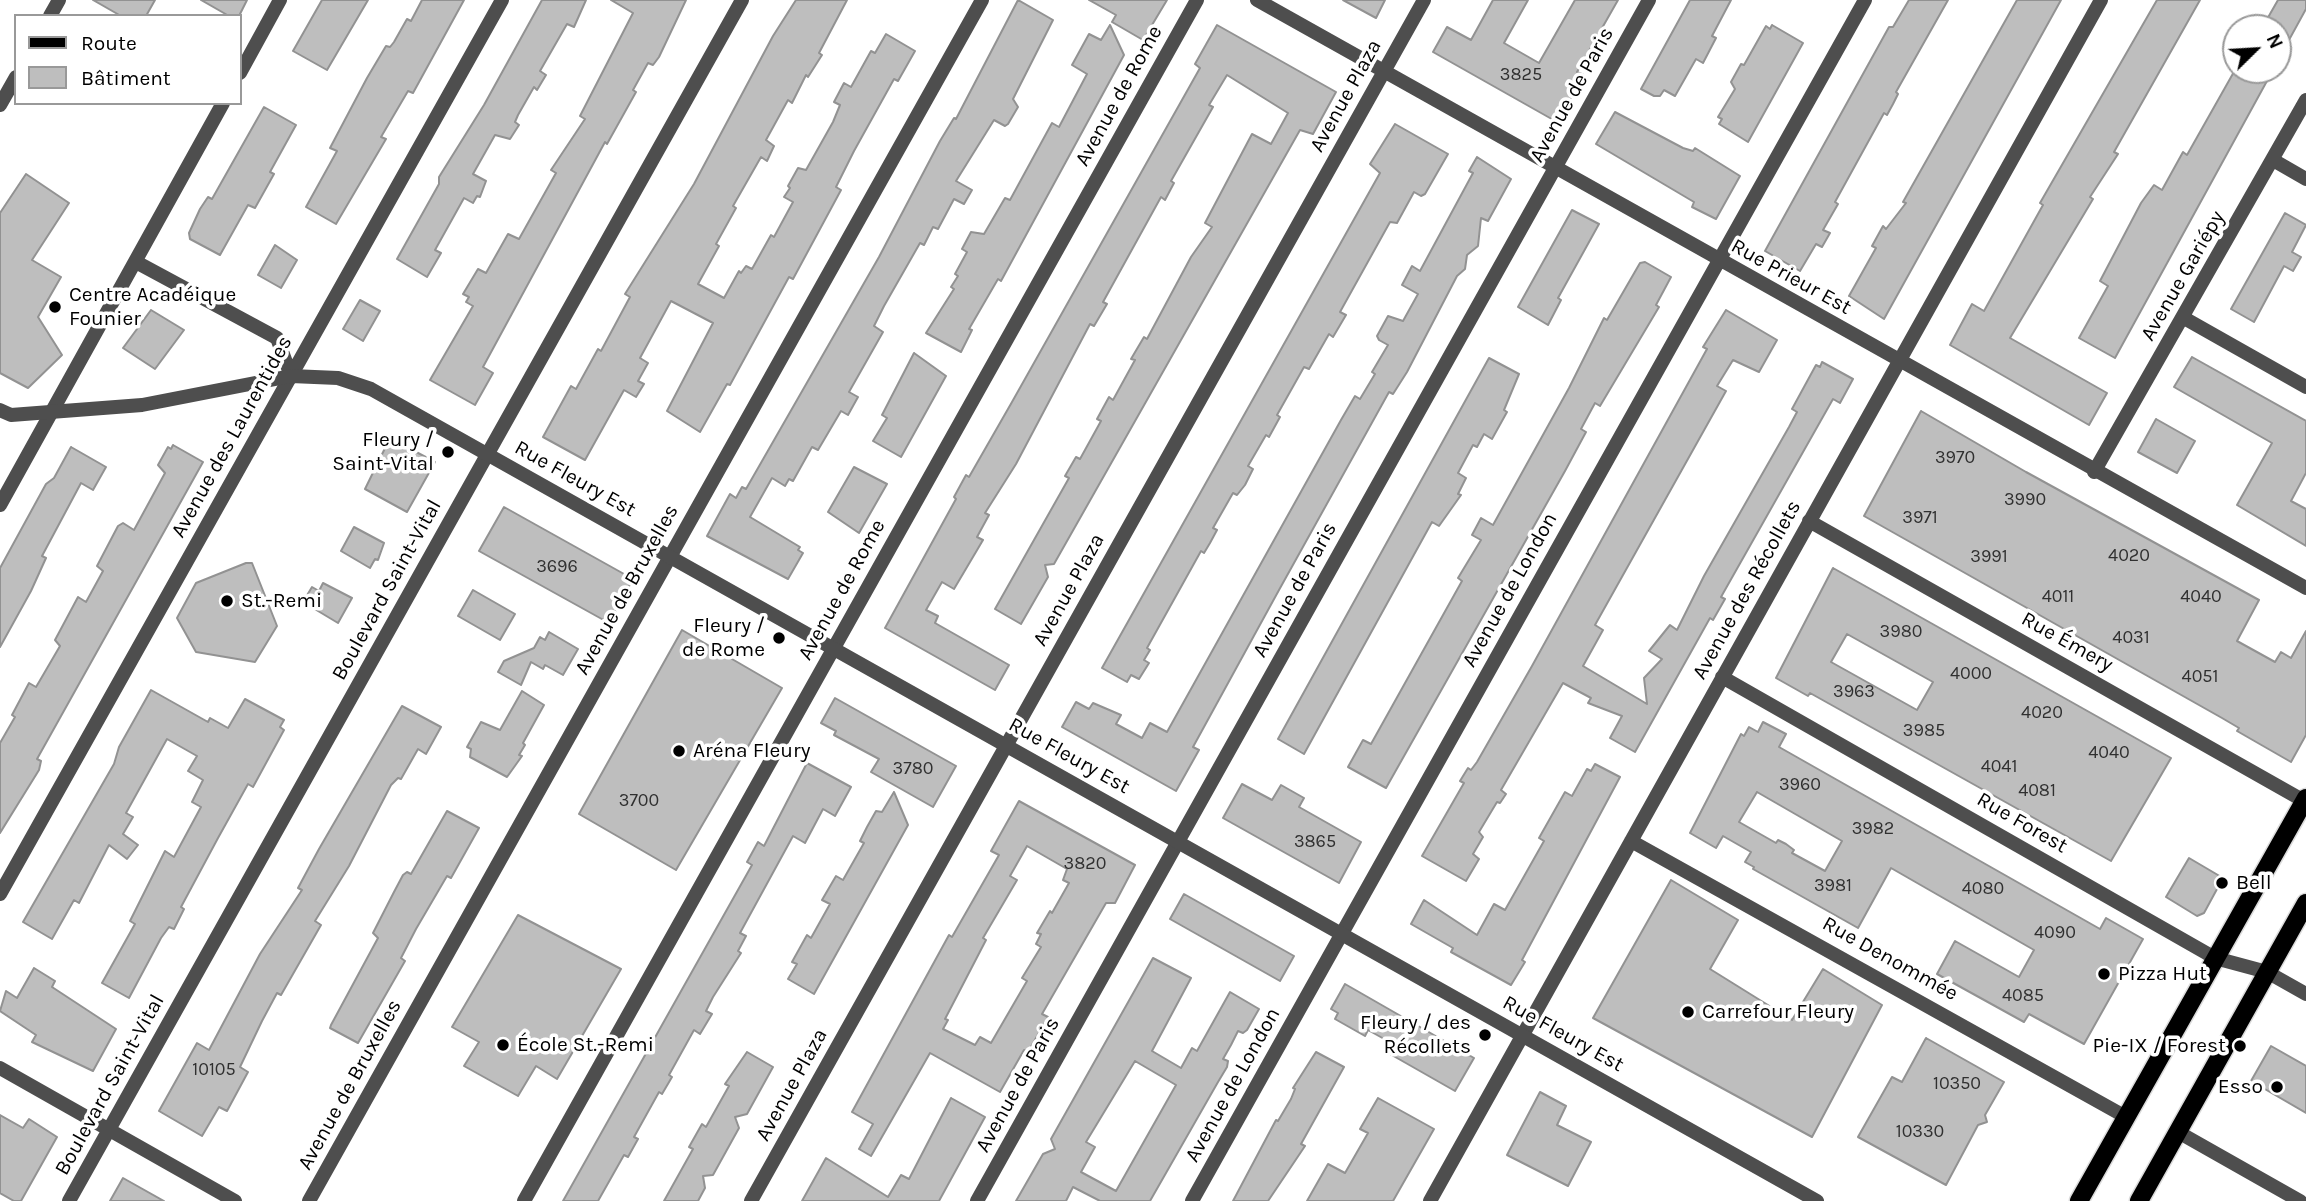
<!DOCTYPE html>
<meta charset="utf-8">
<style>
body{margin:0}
#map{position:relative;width:2306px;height:1201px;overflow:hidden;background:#fff;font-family:Karla,sans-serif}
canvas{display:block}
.legend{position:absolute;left:14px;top:14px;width:228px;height:91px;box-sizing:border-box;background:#fff;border:2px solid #999;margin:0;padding:9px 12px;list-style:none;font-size:21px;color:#000}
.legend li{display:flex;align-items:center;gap:14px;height:35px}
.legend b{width:35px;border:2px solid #999}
.north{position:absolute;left:2222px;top:14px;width:70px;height:70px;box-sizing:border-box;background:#fff;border:2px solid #999;border-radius:50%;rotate:66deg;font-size:19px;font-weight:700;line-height:28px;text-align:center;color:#000}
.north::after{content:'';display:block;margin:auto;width:24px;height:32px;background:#000;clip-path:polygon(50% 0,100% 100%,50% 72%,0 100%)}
</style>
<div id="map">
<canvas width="2306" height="1201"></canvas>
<ul class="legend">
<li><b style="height:9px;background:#000"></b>Route</li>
<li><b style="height:19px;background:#bebebe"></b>Bâtiment</li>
</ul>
<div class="north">N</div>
</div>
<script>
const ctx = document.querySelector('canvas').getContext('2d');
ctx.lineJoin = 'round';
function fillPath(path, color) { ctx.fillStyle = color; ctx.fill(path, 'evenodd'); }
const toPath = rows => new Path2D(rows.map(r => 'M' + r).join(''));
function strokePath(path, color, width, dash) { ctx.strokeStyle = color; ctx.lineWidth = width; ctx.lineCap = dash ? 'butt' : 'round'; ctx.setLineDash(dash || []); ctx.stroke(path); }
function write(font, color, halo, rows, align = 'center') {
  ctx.font = font + ' Karla,sans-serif'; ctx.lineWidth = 7; ctx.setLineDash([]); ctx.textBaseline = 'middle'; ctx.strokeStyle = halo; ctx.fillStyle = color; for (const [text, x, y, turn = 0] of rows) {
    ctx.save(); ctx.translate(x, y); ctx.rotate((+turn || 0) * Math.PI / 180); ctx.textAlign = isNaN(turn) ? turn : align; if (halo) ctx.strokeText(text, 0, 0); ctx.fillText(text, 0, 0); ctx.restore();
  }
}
const building = toPath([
 [93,0,155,0,146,16,121,16,93,0],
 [201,0,247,0,239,16,229,16,201,0],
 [322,0,368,0,327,70,293,51,322,0],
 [422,0,464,0,413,93,408,91,381,137,386,139,336,224,306,207,337,151,330,148,367,78,386,46,390,47,394,42,407,19,411,21,422,0],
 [542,0,586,0,574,27,567,24,540,71,546,75,537,90,534,87,518,115,515,122,519,125,510,139,495,135,473,174,486,181,480,197,477,196,473,203,464,198,435,250,441,253,427,277,397,259,439,184,439,177,484,105,542,0],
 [611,0,686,0,659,57,653,65,648,63,633,90,636,92,607,144,605,142,483,367,493,373,475,405,430,380,473,306,466,302,469,297,463,294,478,269,486,273,508,234,519,239,556,173,551,170,585,119,580,116,633,13,611,0],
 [796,0,847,0,819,53,822,55,808,77,806,75,792,103,788,100,766,140,774,146,767,161,761,157,733,206,736,208,716,244,719,246,698,284,724,298,739,271,741,273,746,266,752,269,771,235,774,237,793,202,784,197,790,188,788,186,798,168,806,170,833,122,840,105,834,102,844,83,851,87,871,51,875,53,886,34,915,51,898,81,894,79,854,151,836,187,841,190,793,279,789,277,730,385,727,384,700,432,667,411,713,323,671,301,640,358,648,363,638,381,644,384,636,397,624,390,585,460,543,437,571,386,576,389,598,349,601,351,630,297,625,294,694,184,773,36,796,0],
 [1018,0,1053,20,1013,99,1018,107,1008,124,1005,126,994,120,956,181,972,190,964,204,954,199,938,229,933,227,924,245,920,243,884,306,874,326,883,332,849,392,858,397,848,415,841,411,818,450,812,447,793,481,789,479,785,486,772,478,750,517,800,547,798,550,803,553,788,579,707,536,730,494,736,498,742,487,746,489,879,257,940,141,954,118,956,119,1018,0],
 [1089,0,1167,0,1143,40,1112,22,1116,15,1089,0],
 [1343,0,1385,0,1376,18,1343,0],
 [1493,0,1528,0,1504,43,1539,63,1575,0,1618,0,1577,72,1584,75,1557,122,1433,52,1447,27,1471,40,1493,0],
 [1690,0,1731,0,1712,36,1716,38,1703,63,1696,59,1675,96,1664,90,1660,96,1654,96,1641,89,1690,0],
 [1909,0,1948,0,1896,92,1898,94,1893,104,1887,115,1884,113,1835,202,1838,204,1823,230,1830,233,1822,247,1816,244,1800,271,1765,251,1889,27,1893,27,1909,0],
 [2017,0,2061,0,1884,319,1849,296,1876,248,1872,246,1883,226,1886,229,1906,203,1903,202,2017,0],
 [2157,0,2200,0,2114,152,2118,154,2090,197,2093,199,2010,338,2107,393,2089,425,1950,345,1972,304,1984,311,2043,205,2040,203,2157,0],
 [2278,0,2306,0,2306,9,2278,60,2278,28,2262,28,2278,0],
 [1110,25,1124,55,1001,281,998,279,969,329,972,330,961,352,926,333,954,289,951,287,958,276,955,274,967,252,962,249,971,232,984,234,1005,198,1010,200,1052,123,1059,127,1087,74,1072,65,1089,34,1101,40,1110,25],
 [1217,25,1336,92,1313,134,1300,130,1054,564,1045,565,1048,577,1021,624,995,609,1069,478,1065,476,1076,457,1080,459,1101,421,1097,419,1109,397,1113,400,1135,360,1131,359,1144,337,1147,339,1191,257,1212,227,1205,223,1252,134,1271,144,1288,113,1227,75,1209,105,1213,107,1171,181,1174,183,1165,200,1161,197,1103,302,1107,304,1094,326,1090,324,1016,464,985,513,989,515,977,537,983,540,954,589,942,582,926,610,938,616,935,623,1009,665,995,690,885,628,956,499,954,497,966,475,969,477,1012,402,1200,68,1195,64,1217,25],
 [1772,25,1803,43,1748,142,1719,124,1722,119,1718,117,1735,89,1731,82,1741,64,1744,65,1766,26,1770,29,1772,25],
 [2235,70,2273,70,2115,358,2079,338,2108,286,2100,281,2141,203,2154,185,2162,190,2183,152,2187,155,2235,70],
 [264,107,296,125,270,172,274,174,255,208,248,205,220,255,190,239,189,233,200,209,208,197,212,199,264,107],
 [1615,112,1683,148,1693,151,1695,148,1740,176,1716,219,1692,207,1694,202,1596,144,1615,112],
 [1395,124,1448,154,1425,194,1421,196,1414,192,1397,223,1390,222,1340,312,1346,315,1333,337,1329,334,1309,369,1304,367,1277,415,1280,417,1269,437,1266,435,1248,466,1253,469,1245,485,1237,495,1233,493,1213,528,1217,530,1210,543,1204,553,1201,551,1147,648,1150,650,1144,660,1149,663,1139,679,1131,675,1127,682,1102,668,1380,173,1370,164,1395,124],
 [1477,157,1511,179,1488,221,1481,218,1478,246,1467,255,1465,269,1457,276,1407,372,1393,394,1389,392,1279,590,1193,747,1199,750,1176,791,1062,727,1076,702,1089,709,1093,703,1121,715,1116,724,1142,738,1150,723,1167,732,1341,420,1355,396,1360,399,1375,374,1372,372,1388,345,1379,340,1377,336,1388,316,1403,321,1418,294,1402,285,1412,266,1420,271,1473,173,1469,171,1477,157],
 [26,174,69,203,32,260,61,277,38,317,62,355,28,388,0,373,0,213,26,174],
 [1572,210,1599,224,1558,298,1561,300,1548,325,1518,307,1572,210],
 [2285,213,2306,225,2292,252,2301,257,2293,271,2284,266,2254,322,2231,309,2285,213],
 [275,245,297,260,281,288,258,275,275,245],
 [1645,262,1671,277,1656,305,1659,307,1600,406,1595,403,1581,429,1586,432,1565,471,1386,788,1348,767,1363,740,1371,744,1462,581,1458,578,1481,540,1472,535,1481,518,1493,525,1569,388,1604,318,1607,320,1640,263,1645,262],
 [360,300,380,311,363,341,343,329,360,300],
 [151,310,184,330,155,369,123,348,151,310],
 [1726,310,1777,340,1759,372,1733,360,1717,386,1726,391,1595,625,1603,630,1583,666,1647,704,1644,678,1662,659,1649,651,1670,625,1677,630,1704,576,1789,427,1797,412,1792,409,1816,365,1820,367,1822,362,1853,379,1840,403,1833,399,1721,597,1725,599,1713,620,1710,618,1635,752,1610,738,1622,716,1588,703,1591,698,1563,683,1501,790,1506,794,1500,803,1497,802,1479,832,1483,837,1473,854,1479,859,1466,881,1422,856,1464,783,1460,781,1468,768,1471,770,1477,762,1532,666,1707,349,1703,347,1726,310],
 [914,353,946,376,901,457,873,441,887,418,882,415,914,353],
 [2192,357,2306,421,2306,473,2291,501,2306,509,2306,546,2237,505,2272,443,2174,387,2192,357],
 [1489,358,1519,374,1504,410,1507,412,1492,439,1484,434,1477,447,1473,445,1458,473,1466,478,1458,494,1461,495,1439,526,1432,522,1304,754,1278,739,1489,358],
 [1921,411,2026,472,2259,600,2237,641,2275,662,2281,652,2291,658,2306,631,2306,735,2291,762,2237,731,2239,728,2222,718,1864,516,1921,411],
 [2156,419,2195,441,2177,473,2138,452,2156,419],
 [390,438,435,462,407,512,365,489,390,438],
 [173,445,203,462,37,759,41,761,39,770,0,833,0,743,15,717,12,715,29,683,36,687,39,682,60,646,55,640,78,597,86,602,103,571,97,566,118,526,123,523,134,530,165,473,158,465,168,447,171,449,173,445],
 [71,447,106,467,93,490,81,483,42,556,46,558,31,591,0,647,0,568,46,484,54,478,71,447],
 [854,467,887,484,859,533,828,512,854,467],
 [504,507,633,579,609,623,479,551,504,507],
 [354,527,384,543,378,560,375,559,370,568,341,551,354,527],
 [246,563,252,563,277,626,255,662,196,652,177,618,196,583,246,563],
 [1833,568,2171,758,2111,861,1810,693,1808,696,1776,678,1833,568],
 [1847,634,1933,682,1917,710,1831,662,1847,634],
 [323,583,352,598,338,623,303,602,312,587,319,591,323,583],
 [473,590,515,614,500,640,458,616,473,590],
 [682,630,782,688,676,870,579,814,682,630],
 [549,632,578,649,563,675,545,665,543,669,531,662,521,685,498,672,504,661,534,648,540,637,545,640,549,632],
 [151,690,208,722,210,718,228,728,245,699,284,720,280,727,284,730,253,787,248,784,218,838,181,907,184,909,174,929,169,927,161,938,129,998,102,983,135,924,130,921,165,851,174,857,201,807,192,802,203,780,188,771,197,756,167,739,126,813,133,817,123,834,138,845,127,859,109,845,79,903,74,900,52,939,23,922,114,764,119,747,151,690],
 [522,691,544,705,523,743,525,745,519,755,522,756,507,777,470,757,471,749,467,747,481,722,500,730,522,691],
 [835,698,956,766,933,807,871,772,879,759,834,735,836,731,821,723,835,698],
 [402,706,441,727,426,754,418,749,401,779,398,778,391,785,349,866,315,921,321,925,281,995,277,993,262,1021,240,1067,248,1072,227,1111,219,1107,202,1136,159,1111,197,1043,209,1050,260,954,302,890,298,888,319,849,402,706],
 [1763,722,1786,734,1779,747,2100,929,2106,918,2143,939,2084,1044,2029,1014,2024,1022,1937,974,1955,941,2019,977,2034,950,1891,868,1858,928,1753,869,1754,867,1745,862,1751,852,1723,836,1716,848,1690,833,1741,734,1744,736,1749,727,1758,732,1763,722],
 [1757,792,1842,841,1825,871,1792,853,1794,850,1786,844,1778,840,1776,843,1739,822,1757,792],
 [807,763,851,787,835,816,823,809,805,843,793,836,740,933,746,936,738,951,741,953,713,997,706,1011,712,1014,700,1034,694,1030,669,1075,672,1077,662,1094,659,1092,634,1137,638,1139,628,1157,624,1155,598,1201,563,1201,752,865,747,862,758,842,764,846,807,763],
 [1595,764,1620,777,1522,960,1525,962,1511,985,1451,952,1453,948,1411,924,1424,900,1477,935,1494,904,1505,910,1544,841,1539,838,1565,792,1572,796,1587,769,1591,771,1595,764],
 [1242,784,1272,800,1281,785,1304,798,1299,807,1361,842,1339,883,1223,818,1242,784],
 [894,792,908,825,814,994,788,979,797,964,792,962,807,935,811,938,830,904,822,900,836,876,843,880,864,843,860,841,867,827,876,811,882,812,894,792],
 [1019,801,1135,865,1115,903,1106,903,1042,1014,1048,1017,1028,1052,1024,1050,1000,1092,930,1053,871,1156,859,1149,873,1124,852,1112,949,935,952,937,999,855,991,851,1019,801],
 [1027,846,1067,869,1063,880,1069,883,1052,913,1050,911,1037,933,1041,934,1036,944,1041,947,1022,978,1027,981,991,1043,980,1037,975,1045,943,1029,948,1020,945,1019,986,940,983,938,1017,880,1010,876,1027,846],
 [447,811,479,828,451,878,447,876,416,929,401,958,405,961,358,1043,330,1028,331,1025,378,938,373,933,394,892,403,875,407,872,411,874,447,811],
 [2189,858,2223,878,2204,913,2197,916,2166,897,2189,858],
 [1671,880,1738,920,1710,969,1792,1020,1823,969,1882,1005,1812,1137,1593,1018,1671,880],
 [1184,894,1294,956,1280,981,1170,919,1184,894],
 [518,915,621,969,557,1079,536,1066,518,1096,464,1066,479,1042,452,1027,518,915],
 [1153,958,1191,978,1152,1051,1181,1068,1192,1048,1197,1051,1230,992,1259,1009,1247,1030,1243,1033,1238,1031,1231,1045,1223,1059,1228,1061,1227,1067,1218,1082,1150,1201,1100,1201,1073,1187,1066,1201,1016,1201,1043,1154,1055,1149,1051,1139,1153,958],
 [1135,1061,1176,1085,1116,1191,1081,1172,1095,1147,1086,1142,1135,1061],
 [34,968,55,981,52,987,116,1029,93,1071,32,1042,36,1035,0,1011,6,991,17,998,34,968],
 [1345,984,1474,1058,1455,1091,1390,1054,1395,1045,1368,1030,1365,1036,1335,1019,1338,1013,1331,1009,1345,984],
 [1926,1038,2004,1082,1985,1115,1987,1122,1978,1125,1946,1185,1858,1137,1892,1077,1902,1082,1926,1038],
 [2271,1046,2306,1066,2306,1113,2251,1081,2271,1046],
 [747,1052,773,1067,747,1114,735,1117,739,1128,713,1175,703,1176,705,1188,698,1201,664,1201,693,1149,689,1147,702,1124,706,1127,729,1086,725,1084,747,1052],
 [1316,1052,1344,1067,1301,1144,1305,1146,1268,1201,1233,1201,1276,1120,1278,1121,1291,1099,1295,1089,1293,1088,1316,1052],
 [1540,1092,1566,1106,1557,1125,1591,1142,1568,1186,1507,1155,1540,1092],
 [951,1098,985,1117,939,1201,802,1201,826,1158,888,1197,901,1175,909,1179,951,1098],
 [1378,1098,1434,1129,1393,1201,1307,1201,1328,1164,1345,1173,1368,1133,1360,1129,1378,1098],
 [0,1115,23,1128,29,1119,57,1137,21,1201,14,1201,0,1193,0,1115],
 [123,1178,164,1201,110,1201,123,1178]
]);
fillPath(building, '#bebebe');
strokePath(building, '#929292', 2);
const primary = toPath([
 [2079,1201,2306,798],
 [2139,1201,2306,903]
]);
strokePath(primary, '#dbdbdb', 21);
strokePath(toPath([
 [1257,0,2306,588],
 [50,16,59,0],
 [240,73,280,0],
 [0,105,16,77],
 [2273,160,2306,179],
 [136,262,277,338,291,376],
 [2184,318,2306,387],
 [2094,472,2306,100],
 [0,505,223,103],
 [1809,521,2304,801],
 [1722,677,2215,958,2267,972,2306,994],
 [1631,841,2126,1117],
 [0,894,502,0],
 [0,1068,235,1201],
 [2178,1132,2300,1201],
 [69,1201,742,0],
 [309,1201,982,0],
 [524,1201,1197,0],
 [751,1201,1424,0],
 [977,1201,1649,0],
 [1192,1201,1865,0],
 [1430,1201,2101,0]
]), '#4e4e4e', 14);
strokePath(toPath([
 [0,410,11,415,142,405,291,376,338,378,371,389,1817,1201]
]), '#4e4e4e', 14);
strokePath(primary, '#000', 18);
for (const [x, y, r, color] of [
 [55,307,7,"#000"],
 [448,452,7,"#000"],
 [227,601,7,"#000"],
 [779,638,7,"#000"],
 [679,751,7,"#000"],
 [2222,883,7,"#000"],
 [2104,974,7,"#000"],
 [1688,1012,7,"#000"],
 [1485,1035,7,"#000"],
 [503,1045,7,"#000"],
 [2240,1046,7,"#000"],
 [2277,1087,7,"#000"]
]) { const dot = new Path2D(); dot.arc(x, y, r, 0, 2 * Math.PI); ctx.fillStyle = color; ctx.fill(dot); strokePath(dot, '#fff', 2.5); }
write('18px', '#303030', null, [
 ["3825",1521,75],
 ["3970",1955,458],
 ["3990",2025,500],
 ["3971",1920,518],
 ["4020",2129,556],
 ["3991",1989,557],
 ["3696",557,567],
 ["4011",2058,597],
 ["4040",2201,597],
 ["3980",1901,632],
 ["4031",2131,638],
 ["4000",1971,674],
 ["4051",2200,677],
 ["3963",1854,692],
 ["4020",2042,713],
 ["3985",1924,731],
 ["4040",2109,753],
 ["4041",1999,767],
 ["3780",913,769],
 ["3960",1800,785],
 ["4081",2037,791],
 ["3700",639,801],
 ["3982",1873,829],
 ["3865",1315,842],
 ["3820",1085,864],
 ["3981",1833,886],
 ["4080",1983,889],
 ["4090",2055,933],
 ["4085",2023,996],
 ["10105",214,1070],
 ["10350",1957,1084],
 ["10330",1920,1132]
]);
write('21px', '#000', '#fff', [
 ["Avenue de Paris",1572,95,-61],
 ["Avenue de Rome",1119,96,-61],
 ["Avenue Plaza",1346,96,-61],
 ["Avenue Gariépy",2183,276,-60],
 ["Rue Prieur Est",1791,277,29],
 ["Avenue des Laurentides",232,437,-61],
 ["Rue Fleury Est",575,479,29],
 ["Boulevard Saint-Vital",387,590,-61],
 ["Avenue de Bruxelles",627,590,-61],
 ["Avenue de Rome",842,590,-61],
 ["Avenue Plaza",1069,590,-61],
 ["Avenue de Paris",1295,590,-61],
 ["Avenue de London",1510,590,-61],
 ["Avenue des Récollets",1747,590,-61],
 ["Rue Émery",2067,642,29],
 ["Rue Fleury Est",1069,756,29],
 ["Rue Forest",2022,823,30],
 ["Rue Denommée",1890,959,29],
 ["Rue Fleury Est",1563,1034,29],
 ["Boulevard Saint-Vital",110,1085,-61],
 ["Avenue de Bruxelles",350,1085,-61],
 ["Avenue Plaza",792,1085,-61],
 ["Avenue de Paris",1018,1085,-61],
 ["Avenue de London",1233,1085,-61]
]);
write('21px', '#000', '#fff', [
 ["Centre Acadéique",69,295],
 ["Founier",69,319],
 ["Fleury /",434,440,"right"],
 ["Saint-Vital",434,464,"right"],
 ["St.-Remi",241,601],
 ["Fleury /",765,626,"right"],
 ["de Rome",765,650,"right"],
 ["Aréna Fleury",693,751],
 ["Bell",2236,883],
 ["Pizza Hut",2118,974],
 ["Carrefour Fleury",1702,1012],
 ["Fleury / des",1471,1023,"right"],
 ["Récollets",1471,1047,"right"],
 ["École St.-Remi",517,1045],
 ["Pie-IX / Forest",2226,1046,"right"],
 ["Esso",2263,1087,"right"]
], 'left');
</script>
